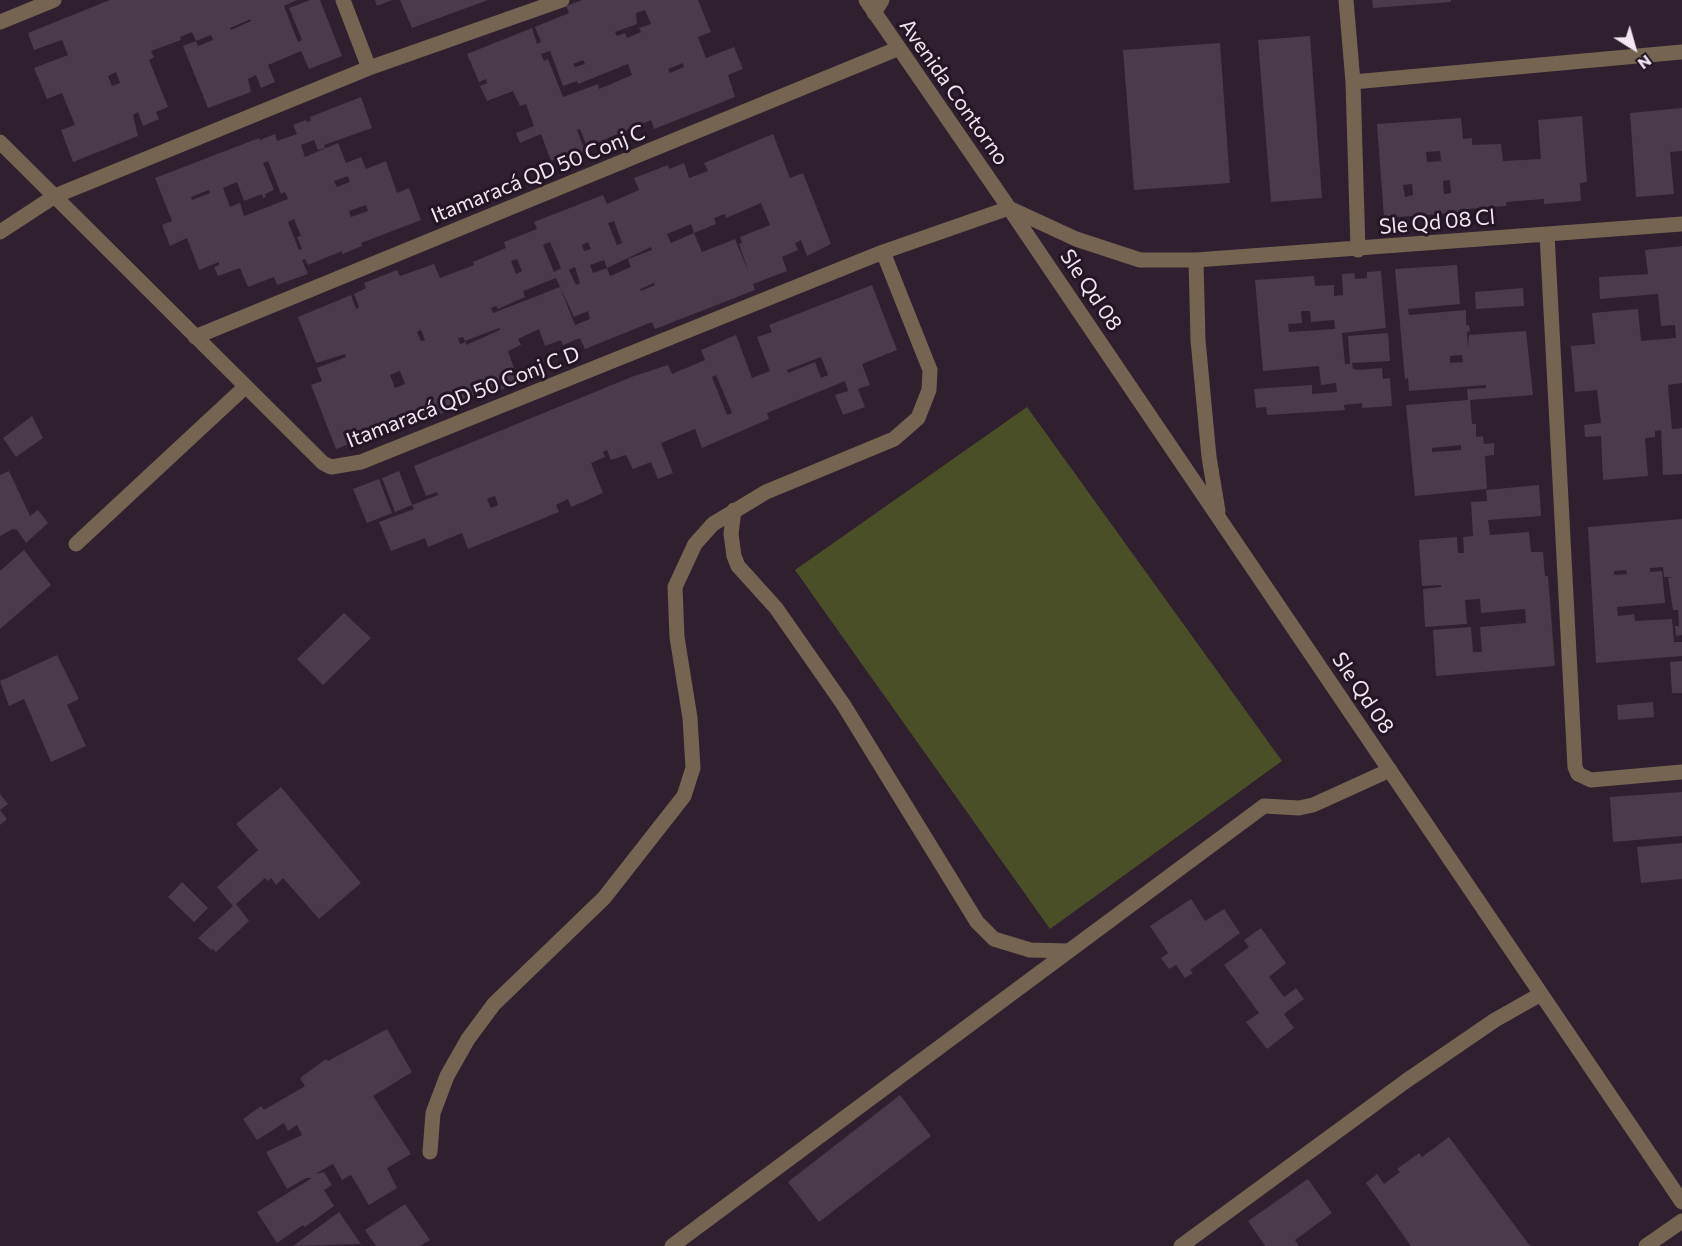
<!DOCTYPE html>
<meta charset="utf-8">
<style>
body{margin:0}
#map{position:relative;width:1682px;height:1246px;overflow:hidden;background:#2f1f2f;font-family:Commissioner,sans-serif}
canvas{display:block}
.north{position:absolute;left:1604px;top:18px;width:60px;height:60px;-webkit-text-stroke:4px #251625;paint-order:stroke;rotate:143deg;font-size:16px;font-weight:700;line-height:24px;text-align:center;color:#f1e6f1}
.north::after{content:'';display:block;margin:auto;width:21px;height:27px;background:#f1e6f1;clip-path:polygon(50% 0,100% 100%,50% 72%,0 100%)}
</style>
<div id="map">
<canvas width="1682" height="1246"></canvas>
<div class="north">N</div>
</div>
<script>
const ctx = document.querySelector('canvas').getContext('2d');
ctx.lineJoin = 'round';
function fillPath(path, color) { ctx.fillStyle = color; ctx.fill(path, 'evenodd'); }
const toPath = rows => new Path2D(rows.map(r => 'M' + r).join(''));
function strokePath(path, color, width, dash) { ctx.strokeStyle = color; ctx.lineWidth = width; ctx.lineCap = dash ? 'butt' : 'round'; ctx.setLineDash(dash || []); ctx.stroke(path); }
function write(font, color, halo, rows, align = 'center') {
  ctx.font = font + ' Commissioner,sans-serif'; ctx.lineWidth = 6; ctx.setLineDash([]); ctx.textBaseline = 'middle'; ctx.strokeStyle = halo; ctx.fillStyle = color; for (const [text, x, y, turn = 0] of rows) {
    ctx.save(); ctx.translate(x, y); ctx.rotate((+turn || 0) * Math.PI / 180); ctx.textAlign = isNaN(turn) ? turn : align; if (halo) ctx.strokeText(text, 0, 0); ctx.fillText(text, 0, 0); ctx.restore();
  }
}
fillPath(toPath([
 [1027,407,1282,761,1050,929,795,570]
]), '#4b4f27');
fillPath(toPath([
 [110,0,297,0,284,6,298,42,302,40,289,8,310,0,320,0,342,56,309,69,301,51,268,65,275,82,261,88,256,75,248,79,251,92,208,108,183,46,196,41,192,32,180,37,181,40,151,51,154,57,149,60,168,107,156,112,159,119,143,126,138,112,133,115,138,136,73,162,61,130,75,125,62,93,47,99,34,68,68,55,62,40,34,50,28,33],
 [251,19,251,21,231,30,230,28],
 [211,35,213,40,198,46,196,41],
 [116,72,120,83,112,86,108,76],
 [375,0,392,0,377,6],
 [400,0,488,0,412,28],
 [582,0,698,0,711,32,698,37,706,58,734,47,743,69,728,75,735,97,654,129,651,120,587,147,580,129,577,130,586,154,561,164,559,158,551,161,541,134,520,143,516,133,534,126,526,104,520,106,513,91,487,101,480,86,487,83,486,79,479,82,467,54,532,28,537,44,541,42,535,27,569,13,566,6],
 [645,10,651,24,639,28,641,32,627,38,625,33,617,36,615,32,637,24,636,13],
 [550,51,563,86,577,81,578,84,628,64,632,75,599,89,598,84,563,97,548,59,544,61,541,54],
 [583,60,585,64,575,67,573,64],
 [683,63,684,67,670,73,668,69],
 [1372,0,1451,0,1451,2,1373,8],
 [1310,36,1322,198,1271,202,1258,40],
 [1220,43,1230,183,1134,190,1123,50],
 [361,97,372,128,324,145,325,148,318,150,314,140,301,145,305,157,338,143,346,163,361,157,366,169,386,161,397,193,409,188,421,220,361,243,362,246,342,254,342,251,308,265,305,259,302,260,308,274,277,285,274,277,248,287,240,268,218,276,214,267,219,265,219,262,199,270,187,238,170,246,162,225,172,221,155,178,259,138,260,140,275,134,277,141,297,134,293,125,306,120,307,122,311,121,310,117],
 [268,161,281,194,285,192,288,199,244,216,240,203,230,207,223,188,237,182,244,201,262,194,263,198,266,197,265,194,274,190,263,163],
 [348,176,350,182,337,187,334,181],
 [209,190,210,193,192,200,191,197],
 [366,205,368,211,351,217,349,211],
 [294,219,301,236,297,237,302,249,299,250,288,222],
 [1682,108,1682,151,1670,152,1674,194,1636,197,1630,113],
 [1582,116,1587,182,1580,183,1581,201,1544,204,1544,199,1506,202,1506,206,1468,209,1468,212,1384,218,1377,124,1461,118,1463,139,1472,138,1472,145,1501,144,1503,161,1541,159,1538,120],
 [1440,151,1441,161,1427,162,1426,152],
 [1450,180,1451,193,1444,194,1443,181],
 [1412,184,1413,195,1405,197,1403,185],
 [773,134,790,178,803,173,831,244,807,256,801,240,795,243,798,250,782,257,787,271,753,284,755,290,655,329,652,322,585,349,580,338,563,345,561,340,545,346,539,329,518,339,521,345,508,351,519,383,487,395,485,391,450,404,453,409,419,422,417,418,336,449,311,385,322,381,317,368,346,357,345,354,316,363,298,317,351,295,356,309,359,307,354,294,366,288,364,283,397,270,400,276,434,264,440,278,474,265,473,262,506,248,504,242,537,229,534,222,603,195,607,204,639,190,634,178,668,165,669,169,684,163,689,178,708,171,704,163],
 [761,203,770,225,740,237,742,243,739,244,749,273,735,239,702,252,694,233,671,243,667,234,691,224,694,233,716,224,714,218,725,214,726,218],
 [614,221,622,243,617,245,608,223],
 [550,242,561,268,554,272,543,245],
 [588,242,591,249,584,251,582,245],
 [651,247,652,250,628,259,631,267,610,276,607,268,593,273,590,265,604,260,607,268],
 [517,259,522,271,516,274,511,261],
 [575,267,580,283,576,285,569,270],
 [556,278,574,317,588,311,590,319,575,325,560,287,493,313,491,308,496,306,498,309,525,297,523,291],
 [654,283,655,285,641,291,640,289],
 [499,328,500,330,466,345,466,342,460,344,458,338,463,337,465,341],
 [421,330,425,340,421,341,417,332],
 [400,371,405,384,395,388,390,375],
 [1682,246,1682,383,1668,385,1672,429,1682,428,1682,474,1663,475,1661,430,1655,431,1655,437,1645,438,1648,476,1603,480,1601,436,1585,437,1584,425,1601,423,1597,390,1575,392,1571,346,1595,344,1592,313,1638,309,1641,341,1676,338,1675,325,1661,326,1658,294,1600,299,1599,277,1648,274,1645,250],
 [1457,265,1460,304,1408,309,1409,315,1466,310,1466,325,1469,325,1470,331,1467,332,1468,347,1469,335,1526,331,1533,395,1470,400,1472,424,1476,424,1476,437,1483,436,1484,444,1494,443,1494,455,1485,456,1487,489,1415,496,1406,405,1468,400,1467,389,1486,388,1486,385,1409,391,1408,378,1405,379,1395,269],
 [1462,355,1463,362,1450,363,1450,356],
 [1461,445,1461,450,1432,452,1432,448],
 [1381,271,1386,328,1342,333,1345,364,1350,364,1348,336,1388,333,1390,361,1352,363,1353,369,1359,370,1382,368,1383,379,1390,378,1392,406,1362,408,1362,403,1344,405,1345,410,1267,415,1266,407,1256,408,1254,389,1312,385,1312,394,1337,392,1336,383,1321,385,1319,366,1263,371,1255,280,1314,276,1315,286,1334,285,1334,296,1343,295,1342,274,1354,273,1355,279,1367,278,1367,272],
 [1301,311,1310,311,1311,322,1334,320,1335,329,1289,332,1288,324,1302,323],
 [872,285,897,350,862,364,870,385,858,389,865,407,843,415,835,395,848,391,845,381,767,413,769,419,702,448,695,429,661,443,673,473,658,479,651,462,633,469,626,455,611,460,607,450,603,452,605,457,591,463,603,493,571,507,568,499,556,505,559,512,468,549,462,533,428,547,425,538,391,551,379,522,414,509,412,505,438,495,437,492,426,496,414,466,634,376,668,365,672,374,705,360,701,350,736,335,752,378,770,371,757,337,772,332,769,325],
 [821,357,828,375,821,378,815,362,788,373,787,370],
 [716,375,732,413,727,415,712,377],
 [495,496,498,505,491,508,487,499],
 [1523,288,1524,306,1476,309,1475,292],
 [32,416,43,438,16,457,3,438],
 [9,471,30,516,38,510,48,523,26,543,17,530,13,529,0,536,0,475],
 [399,471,412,505,395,512,382,478],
 [379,479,392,513,367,523,353,489],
 [1539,485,1541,516,1488,520,1490,535,1529,532,1531,552,1543,552,1545,576,1548,576,1555,666,1436,676,1433,630,1471,627,1473,652,1482,652,1480,627,1526,623,1525,609,1481,613,1480,599,1465,600,1467,624,1425,627,1423,589,1441,587,1441,585,1422,586,1419,540,1457,537,1458,553,1464,553,1463,537,1473,536,1471,502,1487,501,1486,490],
 [1682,519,1682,635,1676,636,1675,626,1679,626,1678,610,1673,610,1668,578,1673,577,1664,577,1663,567,1650,568,1650,572,1662,571,1665,603,1617,607,1618,616,1634,614,1635,621,1672,619,1674,642,1682,642,1682,656,1596,663,1588,527],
 [1626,570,1627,574,1614,575,1614,571],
 [24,550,51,585,0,629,0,571],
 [344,613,371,638,323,685,297,659],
 [57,655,79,699,67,705,86,746,51,762,24,699,9,706,0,681],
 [1682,661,1682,693,1672,693,1670,662],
 [1653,702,1654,717,1618,720,1617,705],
 [281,787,361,883,319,919,283,878,276,885,271,878,268,881,265,878,236,904,249,921,216,952,213,949,211,950,198,938,233,906,217,887,258,850,236,824],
 [1682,792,1682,836,1613,842,1610,797],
 [0,794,8,804,0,810,7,819,0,825],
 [1682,843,1682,879,1641,883,1637,847],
 [182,882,208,908,194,922,168,897],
 [1191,899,1205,921,1224,909,1240,933,1190,970,1193,973,1185,978,1176,965,1169,969,1161,958,1168,953,1150,926],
 [1261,928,1286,963,1269,977,1284,997,1296,988,1304,999,1284,1014,1294,1028,1267,1049,1246,1022,1259,1013,1224,965,1249,947,1244,940],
 [387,1029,412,1072,373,1096,411,1154,387,1168,397,1188,369,1205,351,1175,342,1180,333,1164,315,1174,324,1172,332,1185,324,1190,334,1206,305,1227,303,1225,277,1243,257,1212,312,1178,306,1178,287,1189,266,1152,302,1135,297,1125,288,1131,284,1123,257,1140,243,1119,261,1106,264,1110,305,1086,300,1078,326,1059,328,1061],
 [900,1095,931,1136,819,1222,788,1182],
 [1449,1137,1530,1246,1411,1246,1366,1183,1377,1174,1384,1184,1400,1172,1397,1169,1419,1153,1422,1157],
 [1308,1179,1332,1213,1295,1240,1299,1246,1265,1246,1248,1221],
 [405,1204,430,1240,420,1246,376,1246,365,1230],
 [339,1212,361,1244,293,1246]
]), '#4b3a4b');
strokePath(toPath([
 [343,0,369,68],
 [866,0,1009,208,1682,1202],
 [1346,0,1353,82,1358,250],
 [874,13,882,0],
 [0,22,54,0],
 [1353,82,1682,52],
 [0,142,323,463,331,467,361,462,883,252,1009,208],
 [1009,208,1076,239,1140,260,1196,260,1198,340,1209,457,1218,511],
 [0,232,55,196,369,68,562,0],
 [1547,234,1575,767,1578,774,1591,780,1682,772],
 [1196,260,1682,224],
 [195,337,897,49],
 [734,510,731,534,734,556,738,566,776,608,843,704,977,922,994,939,1030,950,1068,951],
 [76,544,245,387],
 [430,1152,433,1113,447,1076,468,1039,494,1004,604,898,684,796,693,768,690,718,677,637,675,587,695,544,713,524,766,492,894,439,918,418,929,390,930,370,883,252],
 [672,1246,1264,806,1299,808,1313,805,1390,770],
 [1181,1246,1406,1081,1495,1020,1541,994],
 [1646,1246,1682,1221]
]), '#746451', 15);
write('21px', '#f1e6f1', '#251625', [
 ["Avenida Contorno",954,92,55],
 ["Itamaracá QD 50 Conj C",538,174,-22],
 ["Sle Qd 08 Cl",1437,222,-5],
 ["Sle Qd 08",1091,290,56],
 ["Itamaracá QD 50 Conj C D",463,397,-21],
 ["Sle Qd 08",1363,693,56]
]);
</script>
